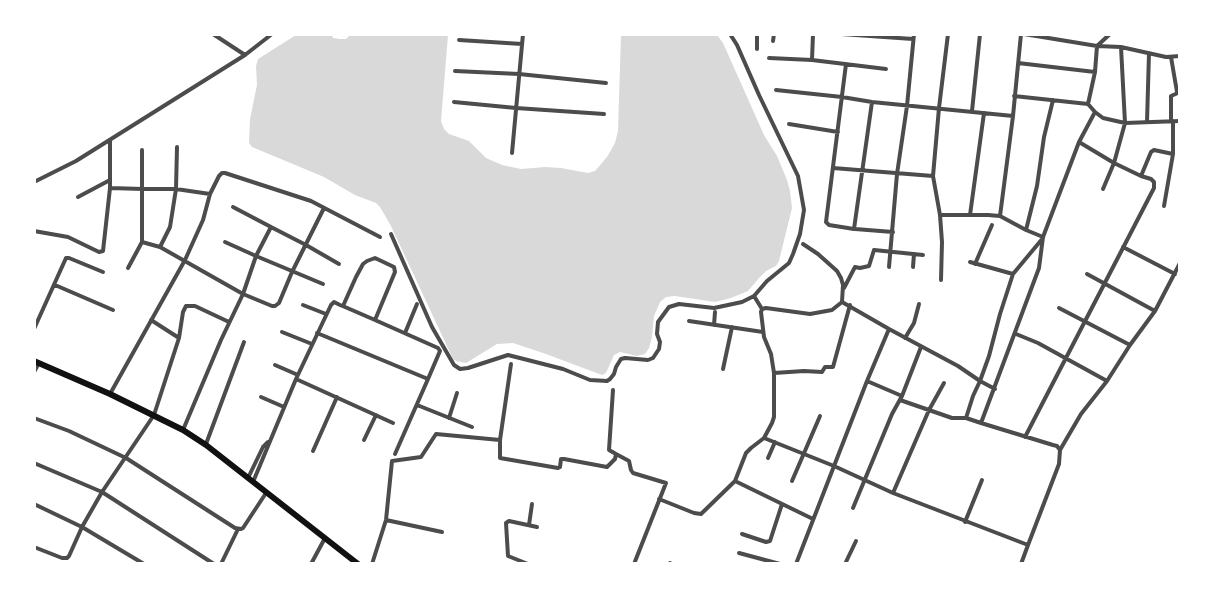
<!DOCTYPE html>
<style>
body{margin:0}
#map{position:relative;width:1214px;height:598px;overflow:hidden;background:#fff;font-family:Signika,sans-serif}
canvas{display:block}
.frame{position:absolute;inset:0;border:36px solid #fff;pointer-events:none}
</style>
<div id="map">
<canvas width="1214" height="598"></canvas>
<div class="frame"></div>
</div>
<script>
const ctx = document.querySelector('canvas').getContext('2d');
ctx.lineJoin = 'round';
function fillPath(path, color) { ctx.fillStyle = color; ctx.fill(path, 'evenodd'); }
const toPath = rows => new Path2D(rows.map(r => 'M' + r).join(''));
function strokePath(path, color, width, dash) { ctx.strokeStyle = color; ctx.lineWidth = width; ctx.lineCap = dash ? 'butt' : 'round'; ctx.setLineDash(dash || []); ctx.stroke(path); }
fillPath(toPath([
 [350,35,448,35,441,121,444,129,449,134,469,141,486,158,502,165,521,169,545,167,561,168,588,173,595,171,607,157,615,143,618,131,621,35,717,35,723,43,764,135,777,156,787,180,790,191,792,208,779,261,776,266,766,271,760,277,748,291,731,298,715,302,675,296,666,297,660,302,654,316,652,337,649,348,645,354,637,356,620,352,614,355,606,373,602,375,546,354,513,343,497,344,466,363,456,361,453,359,391,226,380,207,376,203,355,195,324,177,252,147,249,143,250,119,257,85,256,66,258,59,296,35,332,35,333,38,340,39,346,39]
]), '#d9d9d9');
strokePath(toPath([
 [213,34,245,55],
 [730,34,737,45,759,95,798,176,804,210,800,234,793,254,789,263,767,281,754,296],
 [841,34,913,39],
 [1024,34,1097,46,1121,47,1166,57,1180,56],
 [459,40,522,44],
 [773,41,774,34],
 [757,49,757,34],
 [1171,57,1177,92],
 [769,58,812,60,886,69],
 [812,60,813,34],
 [1018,63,1095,72],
 [846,64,826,222,829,225,854,229,872,102],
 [455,71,519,74,606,83],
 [776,90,842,97,872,102,1013,116,1021,34],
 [1014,96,1088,104],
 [454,102,516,108,604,114],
 [972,111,980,34],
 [1095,112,1103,118,1125,123,1180,121],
 [1171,121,1171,96,1180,92],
 [1147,122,1149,53],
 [789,124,838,132],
 [1079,142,1114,163,1141,176,1151,152,1154,150,1173,154,1173,121],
 [512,153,523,34],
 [833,168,933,176],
 [34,182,76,161,245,55,272,34],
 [110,188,143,189,176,189,210,194],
 [1103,189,1114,163,1125,123,1121,47],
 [78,197,110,180],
 [1164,206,1173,154],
 [233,207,271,227],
 [940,215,988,215,1000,216,1026,230,1043,237,1079,142,1095,112,1088,104,1095,72,1097,46,1110,34],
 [970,215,984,113],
 [1000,216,1013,116],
 [855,229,893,232],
 [1026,230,1037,186,1044,137,1053,100],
 [34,231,68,237,99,252,103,251,110,188,110,140],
 [391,234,432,327,454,365,460,369,468,368,508,355,563,369,590,380,607,381,610,379,614,374,616,367,621,359,625,358,648,360,653,358,659,349,660,342,657,334,658,322,669,307,679,304,714,308,742,302,754,296,762,309],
 [1043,237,1039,268,981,423,1053,445,1057,446,1060,450],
 [142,242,160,247,243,294,272,306,275,306,279,303,292,272,324,208],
 [225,242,256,256,323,284],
 [160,247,170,227,176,189,177,147],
 [1123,247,1175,274],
 [970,262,1013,274],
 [975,264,992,225],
 [889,267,897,174,907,106,914,34],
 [913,267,914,254],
 [128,268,142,242,142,150],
 [1087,274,1155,311],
 [941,280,942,242,940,215,933,176,939,108,948,34],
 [55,285,113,310],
 [844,288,855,267,860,268,869,266,874,250,923,255],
 [842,302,889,329,958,366,980,381,973,396,966,418,981,423],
 [303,305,326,314],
 [1059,308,1130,345],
 [151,320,179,338],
 [689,321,763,332],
 [714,325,715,312],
 [34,329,66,258,69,258,103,272],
 [282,332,312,344],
 [317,333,428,379,440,351,438,348,375,320],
 [405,333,417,304],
 [1016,334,1038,343,1107,381],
 [905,338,914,323,919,304],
 [275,365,298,375],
 [723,369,732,327],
 [34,372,39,363],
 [774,373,771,354,764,337,761,312,762,309,766,308,810,314,832,310,842,302,843,285,841,278,837,271,818,254,803,244],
 [296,379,393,423],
 [867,381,902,396],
 [995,389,980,381,989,356,1000,314,1013,274,1043,238],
 [613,390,609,450,616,454],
 [110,394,185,260,203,220,210,194,219,176,222,173,225,173,311,201,380,237],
 [261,397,284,407],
 [900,400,952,418,966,418],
 [417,405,472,427],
 [34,418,69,431,126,458,235,528,241,529,243,528,266,493],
 [449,418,457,393],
 [183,430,221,340,243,294,256,256,271,227,306,245,339,264],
 [1025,437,1154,188,1154,182,1151,179,1141,176],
 [764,438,834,466,893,493,1028,545,1059,464,1060,450,1081,414,1107,381,1130,345,1155,311,1180,263],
 [364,440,376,415],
 [500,440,511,364],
 [206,444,244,342],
 [313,451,337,397],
 [395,454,428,379],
 [768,458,775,442],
 [34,463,102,492,214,564],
 [248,478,263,447,268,442],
 [735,481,813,519],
 [792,481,820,416],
 [253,482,296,379,331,305,334,302,340,305,345,307,375,320,395,272,394,267,375,258,367,261,363,264,356,277,343,306],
 [893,493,929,410,944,383],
 [659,499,694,513,701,514,735,481,746,453,751,448,764,438,772,423,774,417,774,373,804,371,822,372,825,367,833,367,850,305],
 [34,504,82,527,144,564],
 [853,508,892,414,902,396,921,347],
 [386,520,442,532],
 [965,522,982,480],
 [529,525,532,504],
 [742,534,766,542,770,541,782,504],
 [34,547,62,558,67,558,69,556,82,527,102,492,154,415,179,338,183,312,186,306,195,306,229,322],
 [739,553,780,564],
 [670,563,672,564],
 [221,564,238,529],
 [311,564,325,538],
 [372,564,386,520,392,461,421,457,436,434,500,440,500,458,558,468,560,467,561,459,564,459,607,467,615,459,616,454,629,461,631,470,633,473,666,483,634,564],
 [528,564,508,556,506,523,509,521,537,527],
 [796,564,867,381,889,329],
 [845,564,856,541],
 [1021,564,1028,545]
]), '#4c4c4c', 4);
strokePath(toPath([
 [34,361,110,394,183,430,206,445,358,564]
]), '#111', 6);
</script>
